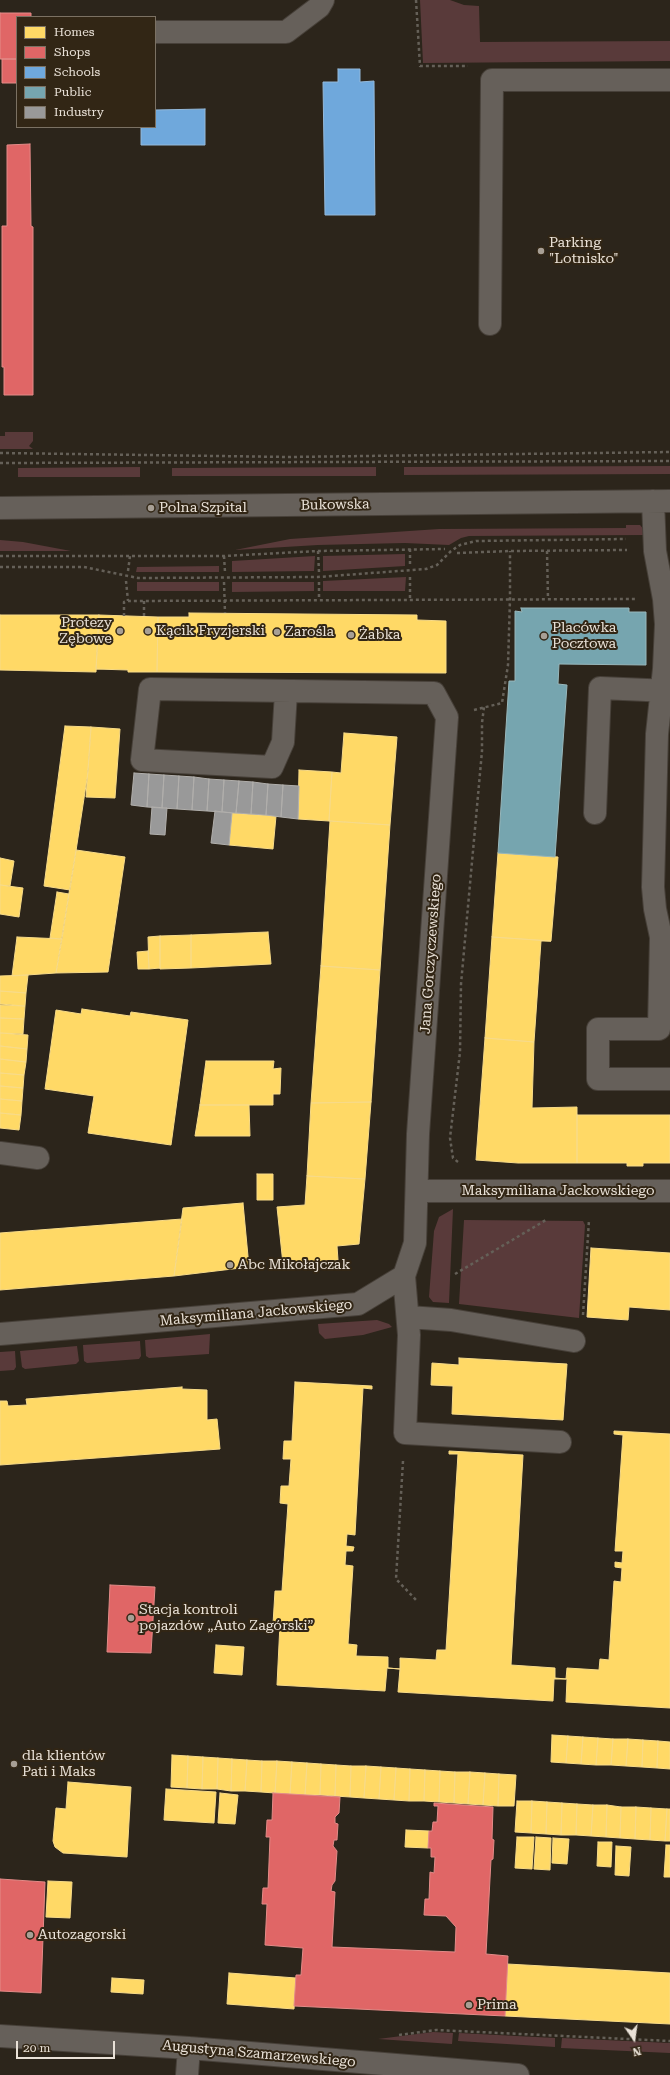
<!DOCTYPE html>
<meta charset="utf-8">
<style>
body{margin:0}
#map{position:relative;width:670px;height:2075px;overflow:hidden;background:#2c251b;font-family:"Roboto Serif",serif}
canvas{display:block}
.legend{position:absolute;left:16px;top:16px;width:140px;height:112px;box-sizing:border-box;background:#322615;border:1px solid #7b7163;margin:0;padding:5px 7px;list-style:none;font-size:12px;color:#e9e1d7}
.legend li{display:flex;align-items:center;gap:8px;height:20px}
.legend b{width:20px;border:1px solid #7b7163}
.north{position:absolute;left:614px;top:2019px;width:40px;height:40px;-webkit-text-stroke:3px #322615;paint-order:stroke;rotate:167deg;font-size:11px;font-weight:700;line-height:16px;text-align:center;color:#e9e1d7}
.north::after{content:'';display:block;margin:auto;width:14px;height:18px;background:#e9e1d7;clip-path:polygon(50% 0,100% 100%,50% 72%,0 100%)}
.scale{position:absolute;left:16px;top:2041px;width:99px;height:18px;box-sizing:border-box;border:2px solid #e9e1d7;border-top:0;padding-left:5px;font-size:12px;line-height:14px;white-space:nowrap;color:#e9e1d7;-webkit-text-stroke:3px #322615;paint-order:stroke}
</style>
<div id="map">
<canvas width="670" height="2075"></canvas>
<ul class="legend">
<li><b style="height:11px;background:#ffd966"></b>Homes</li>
<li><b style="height:11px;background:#e06666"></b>Shops</li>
<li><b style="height:11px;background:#6fa8dc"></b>Schools</li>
<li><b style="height:11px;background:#76a5af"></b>Public</li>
<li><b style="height:11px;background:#999"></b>Industry</li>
</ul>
<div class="north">N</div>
<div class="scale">20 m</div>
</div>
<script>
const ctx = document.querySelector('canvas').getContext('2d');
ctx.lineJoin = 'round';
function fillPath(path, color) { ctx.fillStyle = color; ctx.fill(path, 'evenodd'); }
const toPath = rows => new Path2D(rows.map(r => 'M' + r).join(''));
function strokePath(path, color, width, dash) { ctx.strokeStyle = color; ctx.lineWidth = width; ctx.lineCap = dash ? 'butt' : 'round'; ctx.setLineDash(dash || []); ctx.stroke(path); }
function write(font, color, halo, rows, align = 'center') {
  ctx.font = font + ' "Roboto Serif",serif'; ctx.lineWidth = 4; ctx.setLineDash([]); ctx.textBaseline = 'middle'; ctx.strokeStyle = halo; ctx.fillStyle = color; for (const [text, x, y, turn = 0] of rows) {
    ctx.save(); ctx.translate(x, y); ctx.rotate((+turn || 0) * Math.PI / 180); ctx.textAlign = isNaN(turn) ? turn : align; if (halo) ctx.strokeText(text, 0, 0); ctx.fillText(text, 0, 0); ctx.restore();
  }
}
fillPath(toPath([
 [420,0,450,0,464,5,479,6,480,42,670,41,670,61,423,63],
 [5,432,33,432,33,441,29,446,33,449,0,449,0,436,5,436],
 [670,466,670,474,404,475,404,467],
 [140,467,140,477,18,477,18,468],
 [376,467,376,476,172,476,172,468],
 [626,525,640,525,645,531,646,535,469,536,461,538,449,545,405,543,318,545,235,550,290,539,439,529,626,528],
 [0,540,23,542,71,551,0,551],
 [405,554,405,566,323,571,323,556],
 [315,556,314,571,232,572,232,561],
 [219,566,219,572,136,572,137,567],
 [406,577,405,591,323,591,323,581],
 [137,582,219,582,219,591,137,591],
 [232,582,314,582,314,591,232,592],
 [453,1209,449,1303,433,1302,429,1297,434,1231,439,1217],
 [464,1220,583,1221,585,1225,579,1318,459,1304],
 [377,1320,389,1324,392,1327,363,1335,325,1339,319,1333,318,1324],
 [210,1334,209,1354,149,1358,146,1356,145,1340],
 [140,1341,141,1356,139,1359,87,1363,84,1361,83,1345],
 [77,1346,79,1361,76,1364,25,1369,22,1367,20,1351],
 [15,1351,16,1367,14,1370,0,1371,0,1352],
 [433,2032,453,2033,452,2044,378,2039],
 [459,2033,555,2038,555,2047,458,2041],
 [562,2038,670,2043,670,2053,561,2048]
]), '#593a3a');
const homes = toPath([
 [189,613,417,615,417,620,446,621,446,673,157,672,158,617,189,617,189,613],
 [0,615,99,615,96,672,0,670,0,615],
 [99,615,158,617,157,672,128,672,128,670,96,669,99,615],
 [65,726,91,727,88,772,70,890,44,886,65,726],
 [91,727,120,729,115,798,86,797,91,727],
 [344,733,397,737,390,825,329,821,332,772,341,773,344,733],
 [299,770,332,772,329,821,298,819,299,770],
 [232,813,276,816,273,849,229,845,232,813],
 [330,821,390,825,380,970,321,966,330,821],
 [76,850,125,857,108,972,56,973,76,850],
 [498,853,558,857,551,941,492,937,498,853],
 [0,858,14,861,10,886,0,885,0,858],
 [0,885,23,888,19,917,0,914,0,885],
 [57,892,69,894,62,939,50,938,57,892],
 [268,932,271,964,191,968,191,935,268,932],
 [191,935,191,968,160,969,160,936,191,935],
 [160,936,160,968,149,969,148,937,160,936],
 [17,937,62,939,56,973,12,976,17,937],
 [492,937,551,941,541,941,534,1042,485,1038,492,937],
 [148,951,149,969,138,969,137,952,148,951],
 [321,966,380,970,371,1102,311,1103,321,966],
 [28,975,26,993,0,991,0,976,28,975],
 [0,991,26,993,25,1006,0,1004,0,991],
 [0,1005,25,1006,24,1019,0,1018,0,1005],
 [82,1009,130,1016,131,1012,188,1020,171,1145,88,1133,94,1096,45,1089,56,1010,81,1014,82,1009],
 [0,1018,24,1019,23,1034,0,1033,0,1018],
 [0,1033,28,1035,27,1049,0,1046,0,1033],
 [485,1038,534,1042,532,1108,577,1107,577,1163,518,1163,476,1160,485,1038],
 [0,1046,27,1049,26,1062,0,1059,0,1046],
 [0,1059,26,1062,24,1075,0,1073,0,1059],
 [206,1061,274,1061,273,1069,281,1068,280,1094,273,1094,273,1105,200,1105,206,1061],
 [0,1073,24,1075,23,1088,0,1086,0,1073],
 [0,1086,23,1088,22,1101,0,1099,0,1086],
 [0,1099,22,1101,21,1115,0,1113,0,1099],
 [371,1102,365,1179,307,1176,311,1103,371,1102],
 [200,1105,249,1105,250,1136,195,1136,200,1105],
 [0,1113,21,1115,19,1130,0,1128,0,1113],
 [577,1115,670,1115,670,1163,643,1163,643,1166,627,1166,627,1163,577,1163,577,1115],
 [257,1174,273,1174,273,1200,257,1200,257,1174],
 [307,1176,365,1179,359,1244,337,1246,338,1260,283,1264,277,1207,305,1205,307,1176],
 [243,1203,249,1267,174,1276,183,1208,243,1203],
 [182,1219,174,1276,0,1290,0,1233,182,1219],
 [591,1248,670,1253,670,1310,629,1307,628,1320,587,1317,591,1248],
 [459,1358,567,1364,563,1420,452,1414,453,1386,431,1385,432,1363,459,1365,459,1358],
 [295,1382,372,1386,372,1389,363,1388,355,1535,347,1534,346,1546,354,1547,353,1551,346,1551,345,1565,353,1566,348,1644,357,1645,356,1656,388,1657,388,1668,400,1669,400,1658,436,1660,437,1650,446,1650,458,1454,449,1454,449,1451,523,1455,511,1665,555,1668,555,1678,566,1679,567,1668,599,1670,600,1659,609,1660,614,1581,621,1582,622,1568,615,1567,615,1562,622,1563,623,1551,615,1551,623,1435,614,1434,614,1431,670,1434,670,1708,566,1702,567,1679,554,1679,553,1701,398,1692,400,1669,387,1668,385,1691,277,1685,280,1624,273,1624,275,1591,282,1591,288,1504,280,1503,281,1486,289,1486,291,1459,283,1459,284,1441,292,1441,295,1382],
 [182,1387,182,1389,207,1390,207,1420,217,1419,220,1449,0,1465,0,1401,7,1401,8,1406,27,1405,26,1399,182,1387],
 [216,1645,244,1647,242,1675,214,1673,216,1645],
 [552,1735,568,1736,566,1763,551,1762,552,1735],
 [568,1736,583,1737,581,1764,566,1763,568,1736],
 [583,1737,598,1738,596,1765,581,1764,583,1737],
 [598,1738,613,1739,611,1765,596,1765,598,1738],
 [613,1739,628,1739,626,1766,611,1765,613,1739],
 [628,1739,643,1740,642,1767,626,1766,628,1739],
 [643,1740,658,1741,657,1768,642,1767,643,1740],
 [658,1741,670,1742,670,1769,657,1768,658,1741],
 [172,1755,188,1756,187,1788,171,1787,172,1755],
 [188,1756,203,1757,202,1789,187,1788,188,1756],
 [203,1757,218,1758,217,1789,202,1789,203,1757],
 [218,1758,232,1759,231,1791,217,1789,218,1758],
 [232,1759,247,1760,245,1791,231,1791,232,1759],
 [247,1760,262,1761,261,1792,245,1791,247,1760],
 [262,1761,277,1761,275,1793,261,1792,262,1761],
 [277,1761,292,1762,290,1794,275,1793,277,1761],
 [292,1762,307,1763,305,1795,290,1794,292,1762],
 [307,1763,321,1764,320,1795,305,1795,307,1763],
 [321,1764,336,1765,335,1796,320,1795,321,1764],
 [336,1765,351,1766,350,1797,335,1796,336,1765],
 [351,1766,366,1766,364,1798,350,1797,351,1766],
 [366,1766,381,1767,379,1799,364,1798,366,1766],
 [381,1767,396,1768,394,1800,379,1799,381,1767],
 [396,1768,410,1769,409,1801,394,1800,396,1768],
 [410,1769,425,1770,424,1801,409,1801,410,1769],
 [425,1770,440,1771,439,1802,424,1801,425,1770],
 [440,1771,455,1772,454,1803,439,1802,440,1771],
 [455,1772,470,1772,468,1804,454,1803,455,1772],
 [470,1772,485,1773,483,1805,468,1804,470,1772],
 [485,1773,499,1774,498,1806,483,1805,485,1773],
 [499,1774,516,1775,514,1806,498,1806,499,1774],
 [68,1782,131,1787,127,1857,63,1853,55,1847,53,1841,56,1808,66,1809,68,1782],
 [166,1789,216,1792,214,1823,164,1820,166,1789],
 [220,1793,238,1795,235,1824,218,1823,220,1793],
 [517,1801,532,1801,531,1833,515,1832,517,1801],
 [532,1801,547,1802,546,1834,531,1833,532,1801],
 [547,1802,562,1803,561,1835,546,1834,547,1802],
 [562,1803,577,1804,576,1835,561,1835,562,1803],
 [577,1804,593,1805,591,1836,576,1835,577,1804],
 [593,1805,607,1805,606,1837,591,1836,593,1805],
 [607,1805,621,1807,620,1838,606,1837,607,1805],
 [621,1807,636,1807,635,1839,620,1838,621,1807],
 [636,1807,651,1808,650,1840,635,1839,636,1807],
 [651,1808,667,1809,665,1841,650,1840,651,1808],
 [667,1809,670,1809,670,1841,665,1841,667,1809],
 [406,1830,429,1831,428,1848,405,1847,406,1830],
 [517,1837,534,1837,532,1869,515,1868,517,1837],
 [536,1837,551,1838,550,1870,534,1869,536,1837],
 [553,1838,569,1839,567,1864,552,1863,553,1838],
 [598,1842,612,1842,611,1867,597,1866,598,1842],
 [666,1845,670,1845,670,1877,664,1877,666,1845],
 [616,1846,631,1847,629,1876,615,1875,616,1846],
 [48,1881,72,1882,70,1918,46,1917,48,1881],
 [507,1964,670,1973,670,2024,505,2016,507,1964],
 [229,1973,296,1978,294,2009,227,2004,229,1973],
 [112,1978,144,1980,143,1994,111,1992,112,1978]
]);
fillPath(homes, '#ffd966');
strokePath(homes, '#f8db88', 1);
const shops = toPath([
 [0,13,31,13,31,17,17,17,17,59,0,59,0,13],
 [2,59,17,59,17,83,2,83,2,59],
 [30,144,31,226,33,227,33,395,4,395,4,367,2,367,2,226,7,226,7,145,30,144],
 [110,1585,155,1587,151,1653,107,1652,110,1585],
 [273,1793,340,1797,339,1813,335,1817,335,1823,338,1824,337,1840,334,1840,333,1846,337,1851,335,1881,332,1885,331,1891,335,1892,332,1947,455,1952,456,1927,446,1916,424,1915,425,1899,429,1899,430,1872,434,1873,435,1857,431,1857,431,1848,428,1848,429,1831,432,1831,433,1822,437,1822,438,1806,434,1806,434,1803,493,1807,492,1839,494,1840,493,1859,491,1860,486,1954,508,1956,505,2016,294,2006,296,1975,301,1975,303,1948,265,1945,267,1904,262,1904,263,1888,268,1888,270,1837,266,1837,267,1820,272,1820,273,1793],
 [0,1879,45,1882,41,1993,0,1991,0,1879]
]);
fillPath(shops, '#e06666');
strokePath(shops, '#e38b88', 1);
const schools = toPath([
 [338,69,360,69,360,82,374,81,375,215,325,215,323,82,338,82,338,69],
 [205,109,205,145,141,145,141,127,155,127,155,110,205,109]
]);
fillPath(schools, '#6fa8dc');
strokePath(schools, '#94b9da', 1);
const public = toPath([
 [521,608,629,608,629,612,646,612,646,665,559,664,558,684,567,685,555,857,498,853,509,681,515,681,515,611,522,612,521,608]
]);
fillPath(public, '#76a5af');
strokePath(public, '#98b7bb', 1);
const industry = toPath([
 [134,773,149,774,147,807,131,805,134,773],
 [149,774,164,775,162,808,147,807,149,774],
 [164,775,179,776,177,809,162,808,164,775],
 [179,776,194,777,192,810,177,809,179,776],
 [194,777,209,779,207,811,192,810,194,777],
 [209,779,224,780,222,812,207,811,209,779],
 [224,780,239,781,236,813,222,812,224,780],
 [239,781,253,782,251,814,236,813,239,781],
 [253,782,268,784,266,815,251,814,253,782],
 [268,784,283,785,281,817,266,815,268,784],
 [283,785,299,786,298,819,281,817,283,785],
 [152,807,167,808,165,835,150,834,152,807],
 [215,811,232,813,229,845,211,843,215,811]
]);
fillPath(industry, '#999');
strokePath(industry, '#b1afac', 1);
const minor = toPath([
 [155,32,286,32,319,7,323,0],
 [490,324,492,80,670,80],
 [653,501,655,551,664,599,666,624,664,669,657,734,653,887,655,909,661,937,659,1029,598,1029,598,1079,670,1079],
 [0,508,670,501],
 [595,813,600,688,670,691],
 [0,1153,38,1158],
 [417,1191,670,1191],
 [404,1276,409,1335,405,1433,560,1442],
 [408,1317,451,1320,574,1341],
 [0,1334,358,1304,404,1276,415,1243,418,1134,447,717,434,693,150,689,142,760,272,767,283,742,286,692],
 [0,2036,189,2048,518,2075],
 [187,2075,189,2048]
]);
strokePath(minor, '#474039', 24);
strokePath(toPath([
 [416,0,420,66,468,66],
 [0,453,289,457,670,452],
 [0,463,670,461],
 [410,549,410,566],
 [318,551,319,572],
 [547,551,548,599],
 [457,553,510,551,627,550],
 [0,556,224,556,318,551,445,549],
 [224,556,225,572],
 [0,567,84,567,138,578,318,577,426,569,437,565,451,551,460,545,476,541,626,539],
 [128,571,130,556],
 [410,577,410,600],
 [126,581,128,601],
 [224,582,225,613],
 [319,582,319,600],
 [144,601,144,616],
 [124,616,124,602,128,601,636,599],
 [474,710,502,703,508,665,510,599,510,551],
 [458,1162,453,1158,450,1138,460,1052,461,984,482,751,482,723,484,707],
 [455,1274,546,1220],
 [583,1315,589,1220],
 [403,1461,396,1579,417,1601],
 [399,2035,436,2030,670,2041]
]), '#656058', 2.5, [3, 3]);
strokePath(minor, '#66605a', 22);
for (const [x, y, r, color] of [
 [541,251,4,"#a79f95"],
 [151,508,4,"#a79f95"],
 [120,631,4,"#a79f95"],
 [148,631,4,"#a79f95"],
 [277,632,4,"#a79f95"],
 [351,635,4,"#a79f95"],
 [544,636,4,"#a79f95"],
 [230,1265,4,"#a79f95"],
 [131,1618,4,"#a79f95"],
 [14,1764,4,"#a79f95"],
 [30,1935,4,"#a79f95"],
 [469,2005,4,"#a79f95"]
]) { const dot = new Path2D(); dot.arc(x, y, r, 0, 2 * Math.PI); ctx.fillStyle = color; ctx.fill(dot); strokePath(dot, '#322615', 1.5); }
write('14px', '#e9e1d7', '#322615', [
 ["Parking",549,243],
 ["\"Lotnisko\"",549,259],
 ["Polna Szpital",159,508],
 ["Protezy",112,623,"right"],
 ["Zębowe",112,639,"right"],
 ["Placówka",552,628],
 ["Pocztowa",552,644],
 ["Kącik Fryzjerski",156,631],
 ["Zarośla",285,632],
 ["Żabka",359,635],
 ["Abc Mikołajczak",238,1265],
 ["Stacja kontroli",139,1610],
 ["pojazdów „Auto Zagórski”",139,1626],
 ["dla klientów",22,1756],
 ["Pati i Maks",22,1772],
 ["Autozagorski",38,1935],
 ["Prima",477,2005]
], 'left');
write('14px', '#e9e1d7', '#322615', [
 ["Bukowska",335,505,-1],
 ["Jana Gorczyczewskiego",431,954,-86],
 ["Maksymiliana Jackowskiego",558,1191],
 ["Maksymiliana Jackowskiego",256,1313,-5],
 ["Augustyna Szamarzewskiego",259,2054,5]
]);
</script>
